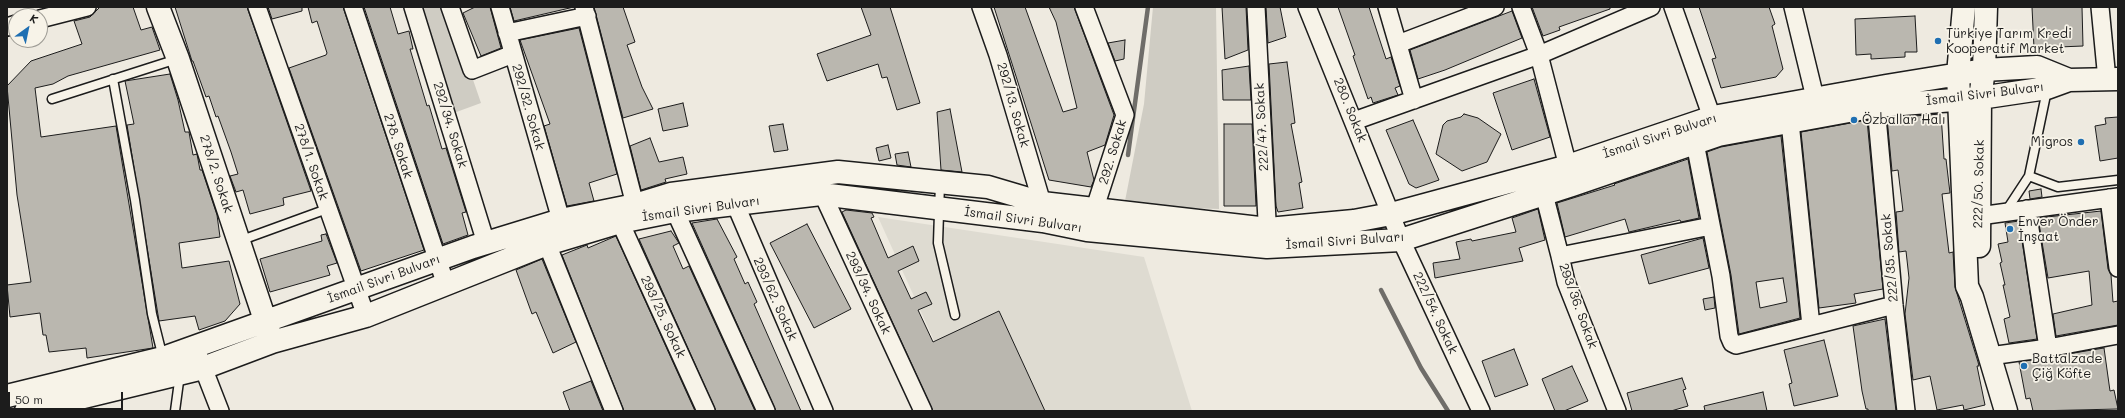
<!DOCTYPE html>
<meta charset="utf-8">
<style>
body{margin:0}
#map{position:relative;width:2125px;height:418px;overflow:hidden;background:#eeeae0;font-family:Mali,sans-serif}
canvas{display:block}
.frame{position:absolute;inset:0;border:8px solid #1c1c1c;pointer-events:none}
.north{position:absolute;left:8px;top:8px;width:40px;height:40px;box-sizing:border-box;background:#f7f3e8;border:1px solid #9f9d96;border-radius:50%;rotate:33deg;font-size:11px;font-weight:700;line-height:16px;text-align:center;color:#1c1c1c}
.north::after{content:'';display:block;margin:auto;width:14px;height:18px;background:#1f6fb2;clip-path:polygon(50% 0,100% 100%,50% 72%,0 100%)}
.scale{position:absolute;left:8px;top:392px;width:115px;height:18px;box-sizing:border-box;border:2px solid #1c1c1c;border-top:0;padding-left:5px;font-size:12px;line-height:14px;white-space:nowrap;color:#1c1c1c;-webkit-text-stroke:3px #f7f3e8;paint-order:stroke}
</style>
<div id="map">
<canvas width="2125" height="418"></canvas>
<div class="frame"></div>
<div class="north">K</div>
<div class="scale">50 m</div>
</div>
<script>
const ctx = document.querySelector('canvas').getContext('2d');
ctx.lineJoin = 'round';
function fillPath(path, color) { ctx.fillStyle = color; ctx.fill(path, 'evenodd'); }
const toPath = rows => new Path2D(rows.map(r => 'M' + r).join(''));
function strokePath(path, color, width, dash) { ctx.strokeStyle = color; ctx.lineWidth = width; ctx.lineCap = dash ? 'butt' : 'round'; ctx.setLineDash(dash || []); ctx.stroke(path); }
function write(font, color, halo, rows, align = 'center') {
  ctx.font = font + ' Mali,sans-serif'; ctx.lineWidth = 3.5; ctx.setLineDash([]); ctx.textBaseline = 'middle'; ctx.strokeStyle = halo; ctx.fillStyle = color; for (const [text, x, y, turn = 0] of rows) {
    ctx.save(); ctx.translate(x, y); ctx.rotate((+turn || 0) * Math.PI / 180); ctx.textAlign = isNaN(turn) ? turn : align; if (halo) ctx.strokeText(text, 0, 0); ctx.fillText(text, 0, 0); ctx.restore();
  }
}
fillPath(toPath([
 [878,217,1144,257,1192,411,966,411]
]), '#dedbd1');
fillPath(toPath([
 [415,7,448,7,481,103,451,114],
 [1153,7,1216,7,1219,209,1124,206,1144,104]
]), '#cfccc3');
strokePath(toPath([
 [1128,155,1148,7],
 [1381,290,1421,368,1448,411]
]), '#6f6d69', 4.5);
const building = toPath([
 [100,7,133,7,141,30,152,27,160,50,68,76,53,84,35,88,41,137,116,126,153,348,87,358,86,348,49,352,46,335,43,335,40,313,10,317,7,285,31,282,17,195,7,86,31,61,82,44,74,21,90,17,100,7],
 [175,7,247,7,311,191,283,198,284,205,250,214,243,190,236,192,230,176,238,174,231,152,218,116,216,117,209,96,206,97,193,61,192,61,175,7],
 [268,7,302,7,302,11,272,19,268,7],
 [308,7,343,7,424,250,361,271,289,68,326,55,327,53,317,21,312,23,308,7],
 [364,7,390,7,398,34,409,31,413,49,410,49,427,106,429,105,442,149,446,148,466,212,462,213,468,235,443,244,364,7],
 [475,7,490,7,501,48,481,56,463,13,475,7],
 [510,7,574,7,514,21,510,7],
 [594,7,623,7,635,42,627,45,642,87,653,109,623,118,594,7],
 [861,7,890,7,920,103,897,110,887,77,882,78,878,64,827,81,817,54,871,35,861,7],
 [994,7,1025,7,1063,112,1077,108,1056,22,1049,7,1074,7,1114,115,1105,145,1087,152,1094,180,1091,187,1049,180,994,7],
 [1222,7,1246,7,1248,50,1225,59,1222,7],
 [1266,7,1280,7,1286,37,1268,43,1266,7],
 [1338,7,1369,7,1386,59,1391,57,1400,86,1395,88,1398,95,1373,103,1371,97,1368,99,1353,56,1355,55,1338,7],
 [1532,7,1610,7,1610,9,1559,27,1560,30,1543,36,1532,7],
 [1699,7,1769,7,1775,24,1772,26,1783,69,1776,77,1721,88,1712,59,1716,58,1699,7],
 [2032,7,2082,7,2083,46,2034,48,2032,7],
 [1512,11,1522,38,1445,70,1418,79,1410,50,1512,11],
 [1915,16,1917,52,1905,52,1905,57,1871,59,1871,54,1856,55,1855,19,1915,16],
 [579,28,617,174,589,183,594,201,567,206,544,126,550,124,520,40,579,28],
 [1125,40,1124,59,1115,61,1108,43,1125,40],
 [1287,62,1295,123,1291,124,1302,182,1299,183,1303,208,1278,212,1276,206,1269,64,1287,62],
 [1249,66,1251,100,1223,100,1222,70,1249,66],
 [170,74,178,100,185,132,189,132,193,155,197,154,200,170,202,170,217,215,220,237,179,243,182,268,229,261,240,304,225,321,199,330,195,316,159,321,127,125,134,124,125,81,170,74],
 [1534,79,1550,137,1512,150,1493,93,1534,79],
 [683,103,688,126,663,131,658,109,683,103],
 [950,109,962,172,941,170,937,112,950,109],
 [1464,114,1478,118,1501,134,1487,162,1462,171,1436,154,1443,125,1447,121,1461,117,1464,114],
 [1941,114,1944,159,1946,159,1950,193,1942,194,1949,253,1953,252,1955,287,1978,362,1979,366,1977,366,1985,405,1964,410,1963,405,1937,410,1930,376,1913,380,1905,314,1909,278,1906,251,1899,252,1896,212,1903,211,1898,170,1892,171,1887,118,1941,114],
 [2118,117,2118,158,2100,161,2095,126,2106,124,2105,118,2118,117],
 [1413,120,1439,180,1416,188,1409,184,1386,130,1413,120],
 [1867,120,1883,289,1854,294,1856,303,1819,308,1801,132,1867,120],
 [783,124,788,150,774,152,769,126,783,124],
 [1224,124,1252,124,1256,206,1224,206,1224,124],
 [1781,136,1800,318,1739,334,1731,275,1707,152,1721,147,1781,136],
 [1783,278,1787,302,1760,308,1756,282,1783,278],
 [650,138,659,162,683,157,687,174,665,179,666,182,641,190,630,146,650,138],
 [888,145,891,158,879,161,876,148,888,145],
 [908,152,911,167,897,165,895,154,908,152],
 [1688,159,1699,218,1681,222,1680,220,1629,232,1625,219,1565,237,1557,203,1615,185,1614,184,1688,159],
 [2041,189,2042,197,2030,199,2029,191,2041,189],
 [1538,209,1545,240,1519,248,1523,261,1435,278,1433,263,1460,259,1456,242,1471,239,1472,241,1516,232,1512,218,1538,209],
 [846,210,872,213,874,217,871,218,888,258,913,246,919,261,898,271,911,299,926,292,932,304,918,310,933,342,999,311,1045,411,933,411,842,212,846,210],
 [2101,211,2108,269,2111,275,2113,302,2118,301,2118,325,2056,336,2053,314,2092,305,2089,271,2048,278,2038,218,2101,211],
 [717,219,737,257,734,259,745,284,748,282,757,302,754,304,801,411,776,411,692,223,717,219],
 [2019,221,2037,339,2009,343,2004,319,2010,317,2003,285,2005,285,2000,263,2002,262,1998,244,2008,242,2005,223,2019,221],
 [807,224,851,309,814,328,770,243,807,224],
 [671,231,679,243,673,246,683,269,689,266,755,411,716,411,639,239,671,231],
 [326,234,337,263,327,266,330,275,270,292,260,259,322,241,321,235,326,234],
 [616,236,695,411,624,411,562,255,587,245,588,248,616,236],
 [1703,238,1709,268,1649,284,1641,255,1703,238],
 [542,259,576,342,553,353,536,312,532,314,516,270,542,259],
 [1714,297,1715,308,1705,310,1703,299,1714,297],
 [1885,319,1896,411,1868,411,1868,409,1866,409,1862,391,1853,326,1885,319],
 [1824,340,1838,396,1794,406,1789,384,1792,383,1784,350,1824,340],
 [2104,348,2110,391,2114,390,2118,409,2033,411,2030,398,2026,399,2019,362,2104,348],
 [1514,349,1528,385,1495,397,1482,361,1514,349],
 [1572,366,1588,401,1564,411,1555,411,1542,379,1572,366],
 [1682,378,1686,389,1683,390,1688,406,1671,411,1632,411,1627,393,1682,378],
 [591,381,603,411,570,411,563,392,591,381],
 [1763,392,1767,411,1705,411,1704,406,1763,392]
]);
fillPath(building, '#bab7af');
strokePath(building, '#1c1c1c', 1);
const lane = toPath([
 [113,79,135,200,152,314,163,358],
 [52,99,177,59],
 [2029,176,2058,187,2118,180],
 [940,183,938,243,955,315],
 [2006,211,2029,176,2047,90],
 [239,241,327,209],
 [175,411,180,374]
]);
const street = toPath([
 [257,7,366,316],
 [353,7,446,285],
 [413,7,486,243],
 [450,7,472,70,513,54],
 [500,7,561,220],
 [584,7,635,205],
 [981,7,998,55,1042,203],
 [1084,7,1125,115,1091,220],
 [1256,7,1268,240],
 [1307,7,1401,240,1481,411],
 [1387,7,1414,100],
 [1521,7,1539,55,1651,7],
 [1673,7,1716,129],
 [1793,7,1818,110],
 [2100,7,2107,80],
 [40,19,87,7],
 [7,27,16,24],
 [507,33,587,16],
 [1398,44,1495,7],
 [1876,106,1894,305,1906,411],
 [1354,121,1539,55,1571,178],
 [1790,122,1811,326],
 [1695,143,1721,276,1729,336,1732,343,1736,345,1894,305],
 [818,184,923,411],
 [731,194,824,411],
 [1544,194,1560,256],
 [2109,198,2118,268],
 [2027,209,2048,348],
 [675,211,766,411],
 [1979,216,2118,197],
 [620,222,706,411],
 [547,244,614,411],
 [1990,356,2048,348,2118,335],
 [199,357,220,411],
 [1617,411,1566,282,1560,256,1711,226]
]);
const secondary = toPath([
 [158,7,178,59,270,335],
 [1964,7,1958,74,1967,286,1972,297,2006,411],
 [1979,246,1980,98,1984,70,1986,7],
 [7,396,163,358,473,247,561,220,635,205,671,194,838,172,988,187,1042,203,1268,229,1354,221,1391,214,1568,166,1713,117,1886,86,1984,70,2037,67,2069,80,2118,79],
 [26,411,203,368,272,342,366,316,547,244,620,222,675,211,821,194,1043,221,1087,230,1267,247,1401,240,1572,185,1718,135,1876,106,1980,98,2047,88,2069,80]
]);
strokePath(lane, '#1c1c1c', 11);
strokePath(street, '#1c1c1c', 20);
strokePath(secondary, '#1c1c1c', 25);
strokePath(lane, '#f7f3e8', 8);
strokePath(street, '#f7f3e8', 17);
strokePath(secondary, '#f7f3e8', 22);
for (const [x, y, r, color] of [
 [1938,41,4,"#1f6fb2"],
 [1854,120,4,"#1f6fb2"],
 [2081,142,4,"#1f6fb2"],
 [2010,229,4,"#1f6fb2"],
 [2024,366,4,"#1f6fb2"]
]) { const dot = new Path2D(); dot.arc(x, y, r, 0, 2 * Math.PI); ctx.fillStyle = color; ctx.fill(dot); strokePath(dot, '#f7f3e8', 1.5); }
write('13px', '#1c1c1c', '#f7f3e8', [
 ["Türkiye Tarım Kredi",1946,34],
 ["Kooperatif Market",1946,49],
 ["Özballar Halı",1862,120],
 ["Migros",2073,142,"right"],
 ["Enver Önder",2018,222],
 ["İnşaat",2018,237],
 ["Battalzade",2032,359],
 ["Çiğ Köfte",2032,374]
], 'left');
write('13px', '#1c1c1c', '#f7f3e8', [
 ["İsmail Sivri Bulvarı",1985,94,-7],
 ["292/13. Sokak",1013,105,74],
 ["292/32. Sokak",528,107,74],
 ["280. Sokak",1350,110,68],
 ["292/34. Sokak",450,125,73],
 ["222/47. Sokak",1262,127,-93],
 ["İsmail Sivri Bulvarı",1660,136,-18],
 ["278. Sokak",398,146,72],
 ["292. Sokak",1113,152,-73],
 ["278/1. Sokak",311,162,71],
 ["278/2. Sokak",216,174,72],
 ["222/50. Sokak",1979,184,-89],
 ["İsmail Sivri Bulvarı",701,209,-8],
 ["İsmail Sivri Bulvarı",1023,220,8],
 ["İsmail Sivri Bulvarı",1345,241,-4],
 ["222/35. Sokak",1890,258,-95],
 ["İsmail Sivri Bulvarı",384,279,-20],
 ["293/34. Sokak",868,293,65],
 ["293/62. Sokak",775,299,66],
 ["293/36. Sokak",1578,306,70],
 ["222/54. Sokak",1435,313,65],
 ["293/25. Sokak",663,317,65]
]);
</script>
